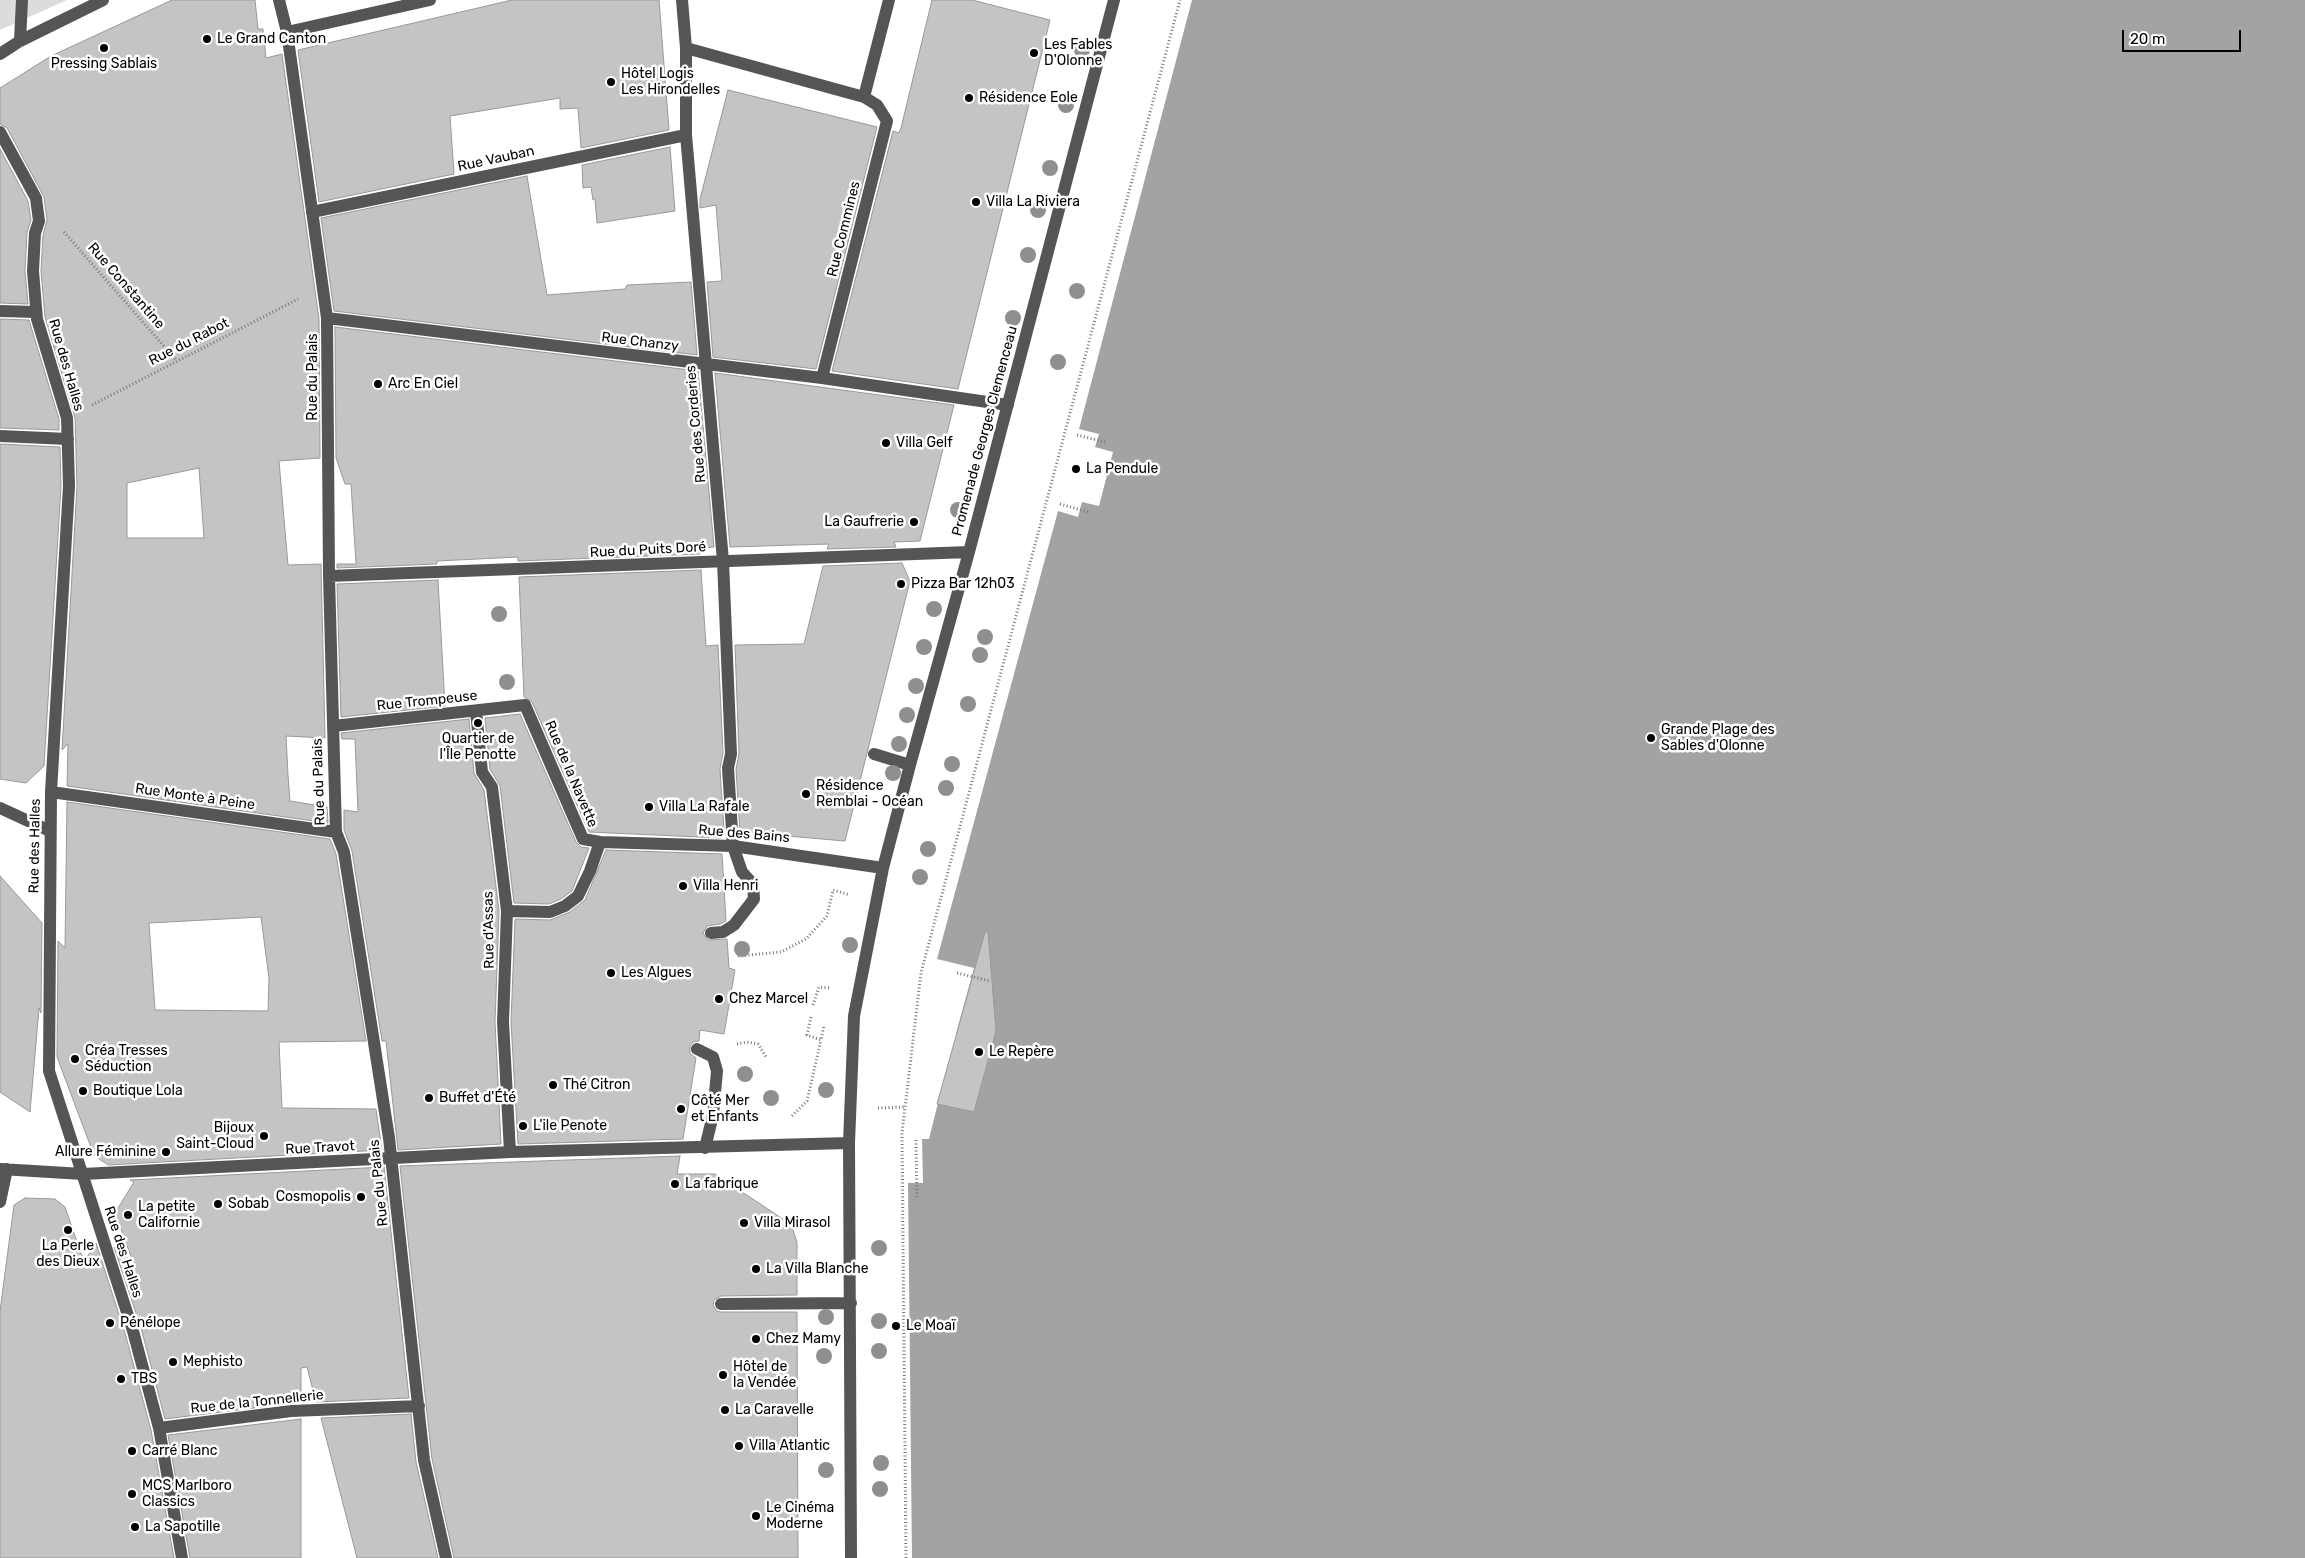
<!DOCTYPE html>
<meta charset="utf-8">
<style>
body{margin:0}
#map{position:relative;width:2305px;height:1558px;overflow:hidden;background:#fff;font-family:Rubik,sans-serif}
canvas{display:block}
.scale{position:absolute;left:2122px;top:30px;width:119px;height:22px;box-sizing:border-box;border:2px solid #000;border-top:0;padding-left:6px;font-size:15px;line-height:18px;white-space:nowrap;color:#000;-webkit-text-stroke:4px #fff;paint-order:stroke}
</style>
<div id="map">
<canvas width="2305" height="1558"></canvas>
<div class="scale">20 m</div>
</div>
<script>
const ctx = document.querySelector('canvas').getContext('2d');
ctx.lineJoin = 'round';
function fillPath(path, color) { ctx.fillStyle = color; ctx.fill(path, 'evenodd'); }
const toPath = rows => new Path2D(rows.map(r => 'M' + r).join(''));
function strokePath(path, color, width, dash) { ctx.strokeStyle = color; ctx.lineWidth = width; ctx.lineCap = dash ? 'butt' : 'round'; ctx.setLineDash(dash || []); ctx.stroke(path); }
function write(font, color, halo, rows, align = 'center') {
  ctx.font = font + ' Rubik,sans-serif'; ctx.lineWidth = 5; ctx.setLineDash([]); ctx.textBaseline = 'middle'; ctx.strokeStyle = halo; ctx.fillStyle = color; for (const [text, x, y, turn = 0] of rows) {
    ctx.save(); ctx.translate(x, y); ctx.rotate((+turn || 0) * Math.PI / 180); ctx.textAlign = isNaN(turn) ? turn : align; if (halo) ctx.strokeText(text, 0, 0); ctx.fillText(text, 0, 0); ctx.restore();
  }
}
fillPath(toPath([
 [0,0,67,0,0,30]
]), '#dcdcdc');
fillPath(toPath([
 [1192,0,2305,0,2305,1558,912,1558,908,1183,923,1183,922,1139,929,1139,940,1095,951,1090,960,1038,956,1034,974,968,937,959,1058,511,1078,517,1082,502,1099,506,1113,452,1095,447,1099,434,1079,429]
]), '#a3a3a3');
const building = toPath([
 [172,0,255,0,258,29,263,29,266,58,282,54,319,319,320,458,279,461,288,565,321,564,325,738,286,736,288,775,290,801,327,807,328,823,67,786,68,744,62,750,77,486,75,418,45,317,41,271,43,235,47,220,44,197,7,128,0,124,0,88,51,56,172,0],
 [199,468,204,538,127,538,127,483,199,468],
 [512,0,659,0,669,130,581,148,578,108,560,109,560,98,450,116,454,174,319,202,298,50,512,0],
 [932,0,972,0,1050,20,958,389,832,371,893,131,899,133,901,128,932,0],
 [728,90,877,127,816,369,713,357,707,282,722,281,716,205,700,208,700,199,728,90],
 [670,147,675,211,597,223,595,199,593,200,591,187,583,188,582,165,670,147],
 [0,149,28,201,31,220,27,232,25,271,28,304,0,303,0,149],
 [527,176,547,295,625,289,627,285,691,282,697,355,334,311,321,218,527,176],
 [0,319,29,320,59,419,59,430,0,428,0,319],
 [335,327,698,371,714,547,699,548,700,554,518,561,518,557,437,561,437,564,337,568,337,564,356,564,351,484,345,484,336,458,335,327],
 [715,373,954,405,920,541,894,542,896,547,827,549,829,544,730,547,715,373],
 [0,444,60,447,61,486,44,766,26,783,0,779,0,444],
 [902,563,910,581,845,841,740,832,736,769,739,754,735,645,804,644,823,566,902,563],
 [701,570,706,646,718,645,723,753,720,769,724,831,721,831,721,838,589,832,532,702,524,697,519,577,701,570],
 [438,580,445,706,341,717,337,584,438,580],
 [520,714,576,842,581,847,589,848,572,891,561,899,549,904,514,903,500,786,490,769,485,718,520,714],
 [469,719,474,773,484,790,499,911,495,1022,501,1144,398,1150,386,1041,382,1041,352,851,344,830,344,810,358,812,355,739,342,739,341,733,469,719],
 [67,802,330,839,336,854,366,1041,279,1042,282,1108,376,1109,382,1150,108,1165,89,1152,92,1150,57,1057,58,941,65,948,67,802],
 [261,917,269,978,268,1011,155,1010,149,923,261,917],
 [606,850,722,854,726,921,720,924,707,926,703,933,708,940,727,939,729,968,735,970,724,1034,700,1030,699,1041,693,1042,690,1046,690,1053,696,1058,683,1139,518,1144,511,1022,515,919,550,920,570,912,585,900,606,850],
 [0,876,42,923,41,1013,39,1008,30,1112,0,1092,0,876],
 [985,932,988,932,996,1031,974,1112,937,1104,985,932],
 [680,1156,677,1174,715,1174,786,1221,792,1227,797,1242,797,1295,721,1296,714,1300,713,1305,717,1311,721,1312,797,1312,798,1558,454,1558,432,1459,400,1166,680,1156],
 [384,1167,409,1398,316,1402,307,1367,301,1368,301,1402,165,1419,141,1328,114,1247,133,1262,115,1213,134,1182,130,1180,384,1167],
 [25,1198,55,1199,65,1207,84,1262,96,1243,125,1333,151,1430,174,1558,0,1558,0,1311,14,1205,25,1198],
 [411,1414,416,1462,438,1558,357,1558,321,1418,411,1414],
 [301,1419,301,1558,190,1558,168,1435,301,1419]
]);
fillPath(building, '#c4c4c4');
strokePath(building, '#999', 1);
strokePath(toPath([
 [64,232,177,361],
 [92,405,298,299],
 [1077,435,1105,442],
 [1060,504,1088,512],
 [738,956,781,952,806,939,827,916,833,890,850,895],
 [957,973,990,981],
 [813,1005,819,987,831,988],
 [811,1017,807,1035,821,1040,824,1025],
 [737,1044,747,1042,758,1044,766,1057],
 [878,1108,905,1107],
 [792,1116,807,1101,821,1040],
 [916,1140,917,1199],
 [906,1558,902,1133,921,973,1180,0]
]), '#777', 3, [1, 2.5]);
strokePath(toPath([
 [279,0,287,32,327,318,329,576,336,832,344,852,389,1138,424,1460,446,1558],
 [682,0,686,48,686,135,723,561,731,754,728,768,733,846,742,872,753,884,754,899,734,925,723,932,711,933],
 [287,32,430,0],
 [20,41,22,0],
 [686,48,864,97,877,105,887,121,822,378],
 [0,54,20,41,103,0],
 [864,97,889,0],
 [0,132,36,198,39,221,35,233,33,271,37,319,67,418,69,486,51,792,49,1071,133,1331,159,1428,182,1558],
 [312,212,686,135],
 [0,311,36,312],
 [327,318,822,378,1008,405],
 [0,436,68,439],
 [329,576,969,552],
 [476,711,482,772,492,787,507,911,503,1022,510,1152],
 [333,726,525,705,583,839,600,842,733,846,883,868],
 [874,754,910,765],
 [51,792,336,832],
 [0,808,50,831],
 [507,911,550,912,565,906,578,896,590,871,600,842],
 [697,1049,713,1057,717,1071,713,1115,705,1148],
 [0,1169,83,1174,510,1152,849,1143],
 [0,1202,7,1169],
 [721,1304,851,1303],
 [159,1428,291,1411,419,1406],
 [851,1558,849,1143,854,1016,883,868,910,765,969,552,1114,0]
]), '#555', 12);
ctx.fillStyle = '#8f8f8f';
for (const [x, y] of [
 [1082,50],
 [1066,105],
 [1050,168],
 [1038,210],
 [1028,255],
 [1077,291],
 [1013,318],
 [1058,362],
 [958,510],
 [934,609],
 [499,614],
 [985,637],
 [924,647],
 [980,655],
 [507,682],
 [916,686],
 [968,704],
 [907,715],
 [899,744],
 [952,764],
 [893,773],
 [946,788],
 [928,849],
 [920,877],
 [850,945],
 [742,949],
 [745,1074],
 [826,1090],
 [771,1098],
 [879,1248],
 [826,1317],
 [879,1321],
 [879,1351],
 [824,1356],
 [881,1463],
 [826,1470],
 [880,1489]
]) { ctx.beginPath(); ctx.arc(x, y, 8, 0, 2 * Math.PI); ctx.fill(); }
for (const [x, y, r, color] of [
 [207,39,5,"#000"],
 [104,48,5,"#000"],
 [1034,53,5,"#000"],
 [611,82,5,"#000"],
 [969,98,5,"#000"],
 [976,202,5,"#000"],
 [378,384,5,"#000"],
 [886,443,5,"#000"],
 [1076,469,5,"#000"],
 [914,522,5,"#000"],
 [901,584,5,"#000"],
 [478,723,5,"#000"],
 [1651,738,5,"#000"],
 [806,794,5,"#000"],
 [649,807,5,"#000"],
 [683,886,5,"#000"],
 [611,973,5,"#000"],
 [719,999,5,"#000"],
 [979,1052,5,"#000"],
 [75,1059,5,"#000"],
 [553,1085,5,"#000"],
 [83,1091,5,"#000"],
 [429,1098,5,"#000"],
 [681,1109,5,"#000"],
 [523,1126,5,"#000"],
 [264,1136,5,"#000"],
 [166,1152,5,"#000"],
 [675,1184,5,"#000"],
 [361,1197,5,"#000"],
 [218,1204,5,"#000"],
 [128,1215,5,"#000"],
 [744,1223,5,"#000"],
 [68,1230,5,"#000"],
 [756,1269,5,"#000"],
 [110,1323,5,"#000"],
 [896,1326,5,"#000"],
 [756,1339,5,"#000"],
 [173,1362,5,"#000"],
 [723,1375,5,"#000"],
 [121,1379,5,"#000"],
 [725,1410,5,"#000"],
 [739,1446,5,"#000"],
 [132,1451,5,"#000"],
 [132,1494,5,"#000"],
 [756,1516,5,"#000"],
 [135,1527,5,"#000"]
]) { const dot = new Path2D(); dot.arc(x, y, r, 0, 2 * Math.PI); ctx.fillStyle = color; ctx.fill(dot); strokePath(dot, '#fff', 2); }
write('14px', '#000', '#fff', [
 ["Le Grand Canton",217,39],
 ["Les Fables",1044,45],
 ["D'Olonne",1044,61],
 ["Pressing Sablais",104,64,"center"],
 ["Hôtel Logis",621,74],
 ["Les Hirondelles",621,90],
 ["Résidence Eole",979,98],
 ["Villa La Riviera",986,202],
 ["Arc En Ciel",388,384],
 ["Villa Gelf",896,443],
 ["La Pendule",1086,469],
 ["La Gaufrerie",904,522,"right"],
 ["Pizza Bar 12h03",911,584],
 ["Grande Plage des",1661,730],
 ["Sables d'Olonne",1661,746],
 ["Quartier de",478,739,"center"],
 ["l'Île Penotte",478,755,"center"],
 ["Résidence",816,786],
 ["Remblai - Océan",816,802],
 ["Villa La Rafale",659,807],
 ["Villa Henri",693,886],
 ["Les Algues",621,973],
 ["Chez Marcel",729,999],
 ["Créa Tresses",85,1051],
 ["Séduction",85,1067],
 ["Le Repère",989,1052],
 ["Thé Citron",563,1085],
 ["Boutique Lola",93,1091],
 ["Buffet d'Été",439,1098],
 ["Côté Mer",691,1101],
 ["et Enfants",691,1117],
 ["L'ile Penote",533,1126],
 ["Bijoux",254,1128,"right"],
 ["Saint-Cloud",254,1144,"right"],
 ["Allure Féminine",156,1152,"right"],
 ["La fabrique",685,1184],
 ["Cosmopolis",351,1197,"right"],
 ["Sobab",228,1204],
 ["La petite",138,1207],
 ["Californie",138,1223],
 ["Villa Mirasol",754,1223],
 ["La Perle",68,1246,"center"],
 ["des Dieux",68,1262,"center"],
 ["La Villa Blanche",766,1269],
 ["Pénélope",120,1323],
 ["Le Moaï",906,1326],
 ["Chez Mamy",766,1339],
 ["Mephisto",183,1362],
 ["Hôtel de",733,1367],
 ["la Vendée",733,1383],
 ["TBS",131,1379],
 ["La Caravelle",735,1410],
 ["Villa Atlantic",749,1446],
 ["Carré Blanc",142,1451],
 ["MCS Marlboro",142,1486],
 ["Classics",142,1502],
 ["Le Cinéma",766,1508],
 ["Moderne",766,1524],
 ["La Sapotille",145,1527]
], 'left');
write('14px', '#000', '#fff', [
 ["Rue Vauban",496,159,-12],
 ["Rue Commines",844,229,-76],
 ["Rue Constantine",126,286,49],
 ["Rue du Rabot",189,342,-27],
 ["Rue Chanzy",640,342,7],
 ["Rue des Halles",66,365,74],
 ["Rue du Palais",313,377,-90],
 ["Rue des Corderies",696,424,-95],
 ["Promenade Georges Clemenceau",985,431,-75],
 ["Rue du Puits Doré",648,550,-3],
 ["Rue Trompeuse",427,701,-6],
 ["Rue de la Navette",571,774,67],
 ["Rue du Palais",319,782,-92],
 ["Rue Monte à Peine",195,797,8],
 ["Rue des Bains",744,834,5],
 ["Rue des Halles",35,846,-89],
 ["Rue d'Assas",489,930,-91],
 ["Rue Travot",320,1148,-3],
 ["Rue du Palais",379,1183,-96],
 ["Rue des Halles",123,1252,72],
 ["Rue de la Tonnellerie",257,1402,-6]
]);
</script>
